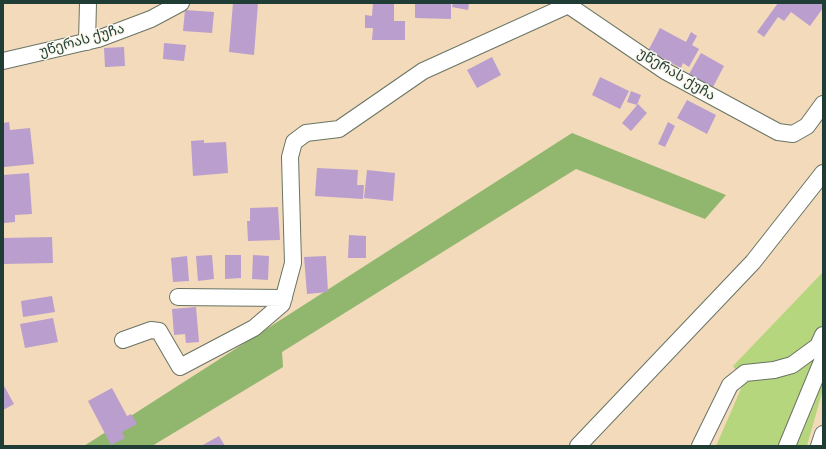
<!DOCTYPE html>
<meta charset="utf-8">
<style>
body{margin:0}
#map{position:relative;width:826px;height:449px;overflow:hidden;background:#f2dabb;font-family:Itim,sans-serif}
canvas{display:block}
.frame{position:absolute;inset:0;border:4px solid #1f3d34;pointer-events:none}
</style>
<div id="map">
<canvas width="826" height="449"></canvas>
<div class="frame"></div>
</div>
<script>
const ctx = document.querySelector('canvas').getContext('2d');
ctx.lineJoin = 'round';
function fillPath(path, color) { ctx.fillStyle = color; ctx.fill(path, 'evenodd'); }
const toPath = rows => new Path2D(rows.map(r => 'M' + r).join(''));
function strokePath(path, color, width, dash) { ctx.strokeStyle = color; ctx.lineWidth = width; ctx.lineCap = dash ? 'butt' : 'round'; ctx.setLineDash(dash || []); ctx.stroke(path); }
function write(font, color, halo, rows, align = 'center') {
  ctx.font = font + ' Itim,"Noto Sans Georgian",sans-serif'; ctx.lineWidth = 3; ctx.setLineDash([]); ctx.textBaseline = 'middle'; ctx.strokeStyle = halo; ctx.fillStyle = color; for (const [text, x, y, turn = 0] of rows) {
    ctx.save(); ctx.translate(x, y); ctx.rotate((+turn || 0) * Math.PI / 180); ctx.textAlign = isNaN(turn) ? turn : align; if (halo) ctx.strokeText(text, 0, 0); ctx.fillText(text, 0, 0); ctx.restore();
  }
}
fillPath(toPath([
 [823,272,823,389,807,446,716,446,744,382,733,366]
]), '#b6d67e');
fillPath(toPath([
 [572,133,726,195,705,219,576,169,282,352,283,367,152,446,84,446]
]), '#90b76d');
fillPath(toPath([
 [233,3,258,3,254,55,229,52],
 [373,3,394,3,394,21,405,21,405,40,372,40,373,28,365,28,365,15,372,16],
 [415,3,451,3,451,19,415,18],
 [453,3,469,3,468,10,452,7],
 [778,3,823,3,823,8,810,26,791,12,784,21,778,17,764,37,757,32],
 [185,10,214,12,212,33,183,31],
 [660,28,686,42,691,32,697,36,692,45,699,49,689,67,683,63,681,68,648,51],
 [164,43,186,45,184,61,163,59],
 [124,47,125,66,105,67,104,48],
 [701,53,724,66,713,87,689,74],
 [492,57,501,75,477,88,467,70],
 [600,77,629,91,620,109,592,95],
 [631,91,641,95,637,105,627,102],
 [687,100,716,115,707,134,677,118],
 [638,104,647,113,631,131,622,123],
 [9,122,10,130,30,128,34,164,4,167,3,123],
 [668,122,675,126,665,147,658,144],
 [204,140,204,143,226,142,228,173,193,176,191,141],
 [317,168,358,170,357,185,364,185,363,199,315,196],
 [367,170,395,173,393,201,364,198],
 [29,173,32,214,15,215,15,222,4,223,3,175],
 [278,207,280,240,248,241,247,221,250,221,250,208],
 [349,235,366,236,366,258,348,258],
 [52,237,53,263,3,264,3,238],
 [212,255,214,279,198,281,196,256],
 [225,255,241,255,241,278,225,279],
 [253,255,269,256,268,280,252,279],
 [187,256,189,281,173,282,171,258],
 [326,256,328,292,307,294,304,257],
 [52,296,55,312,23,317,21,301],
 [196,307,199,342,186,343,185,334,174,335,172,309],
 [53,318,58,342,25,348,20,324],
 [3,384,14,404,3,410],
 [112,388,127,416,131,414,137,424,122,432,125,438,111,445,88,401],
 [219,436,225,446,201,446]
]), '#ba9ecd');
const minor = toPath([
 [565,3,665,71,778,132,793,134,807,126,823,104],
 [87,42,88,3],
 [3,61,98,39,151,19,181,3],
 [178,297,284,298],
 [123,340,151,330,159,331,180,367,254,328,282,304,293,263,290,157,294,142,306,133,339,129,423,71,573,3],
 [578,446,753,262,823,173],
 [700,446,730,385,745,373,774,370,792,365,818,346,823,335],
 [787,446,823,359],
 [819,446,823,434]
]);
strokePath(minor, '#697463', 18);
strokePath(minor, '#fff', 16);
write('14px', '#1f3d34', '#fbf7ec', [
 ["უწერას ქუჩა",82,41,-16],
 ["უწერას ქუჩა",676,75,31]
]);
</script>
